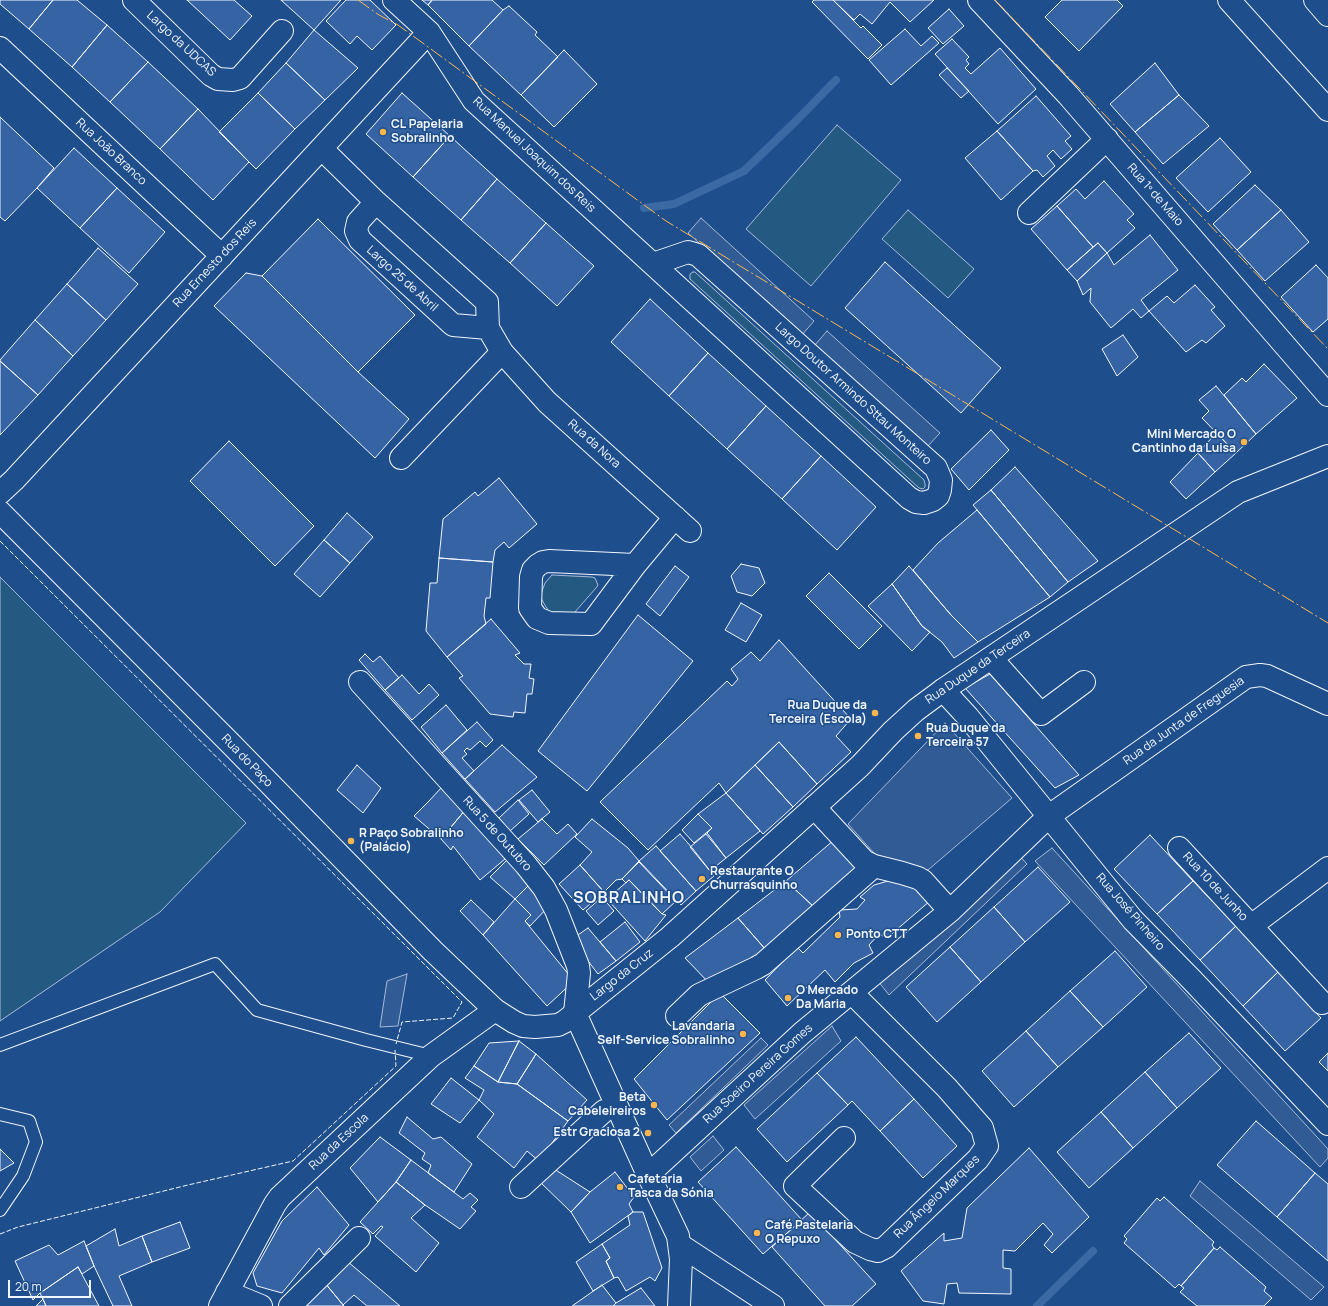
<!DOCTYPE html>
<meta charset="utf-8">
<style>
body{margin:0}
#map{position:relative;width:1328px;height:1306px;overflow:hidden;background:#1f4e8c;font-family:Manrope,sans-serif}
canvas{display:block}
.scale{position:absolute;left:8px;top:1280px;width:83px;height:18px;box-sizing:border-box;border:2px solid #f2f6ff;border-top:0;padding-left:5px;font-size:12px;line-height:14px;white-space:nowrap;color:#f2f6ff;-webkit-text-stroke:3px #1f4e8c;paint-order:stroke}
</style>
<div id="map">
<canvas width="1328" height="1306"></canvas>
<div class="scale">20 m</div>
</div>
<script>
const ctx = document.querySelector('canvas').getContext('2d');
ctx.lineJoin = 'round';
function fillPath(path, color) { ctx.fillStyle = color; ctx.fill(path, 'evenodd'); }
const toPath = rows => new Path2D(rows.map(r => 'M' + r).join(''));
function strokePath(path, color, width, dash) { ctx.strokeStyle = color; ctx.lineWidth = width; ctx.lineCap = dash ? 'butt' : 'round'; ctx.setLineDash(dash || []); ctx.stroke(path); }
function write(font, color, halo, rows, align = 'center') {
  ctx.font = font + ' Manrope,sans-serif'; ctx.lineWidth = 3; ctx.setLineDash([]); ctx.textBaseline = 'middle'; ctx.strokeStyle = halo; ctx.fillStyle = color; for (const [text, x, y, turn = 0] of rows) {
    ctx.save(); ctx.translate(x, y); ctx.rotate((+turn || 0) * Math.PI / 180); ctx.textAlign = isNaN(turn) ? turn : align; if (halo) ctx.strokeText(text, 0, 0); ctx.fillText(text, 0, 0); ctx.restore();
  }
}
const green = toPath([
 [837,125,901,180,811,286,746,229,837,125],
 [908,210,974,269,948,298,882,239,908,210],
 [693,272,695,272,924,480,925,484,925,487,923,489,919,488,690,279,690,274,693,272],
 [552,575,592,577,595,578,598,585,596,588,574,613,555,613,549,611,546,607,541,598,541,594,545,583,552,575],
 [0,577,246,823,160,912,0,1021,0,577]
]);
fillPath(green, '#245a82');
strokePath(green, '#a8bbd7', 1);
const parking = toPath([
 [701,218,814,321,801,336,688,233,701,218],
 [827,331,940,433,926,448,814,346,827,331],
 [945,723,1012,798,928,870,883,863,848,824,945,723],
 [1052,848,1328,1149,1328,1158,1320,1167,1035,861,1052,848],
 [1017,853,1027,864,889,995,878,981,1017,853],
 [407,974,398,1026,380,1027,387,981,407,974],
 [832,1026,841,1041,755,1119,744,1105,832,1026],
 [761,1038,768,1045,676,1133,669,1125,761,1038],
 [713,1136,724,1150,701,1171,690,1157,713,1136],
 [1200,1181,1324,1287,1311,1300,1190,1196,1200,1181]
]);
fillPath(parking, '#305b95');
strokePath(parking, '#a8bbd7', 1);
strokePath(toPath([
 [644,208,674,204,744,171,796,121,836,80],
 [1037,1306,1093,1251]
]), '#3b69a3', 8);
const building = toPath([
 [0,0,53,0,29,29,0,4,0,0],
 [53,0,77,0,107,25,72,67,29,29,53,0],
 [187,0,234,0,252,16,230,40,187,0],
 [281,0,341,0,314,30,281,0],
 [346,0,370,0,396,25,372,50,357,36,350,44,326,21,346,0],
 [422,0,432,0,428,5,422,0],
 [432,0,492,0,503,10,469,46,428,5,432,0],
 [814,0,833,0,861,28,863,26,882,45,868,59,812,2,814,0],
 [833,0,934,0,910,22,890,2,872,24,860,14,854,20,833,0],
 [1062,0,1117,0,1123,6,1079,51,1045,17,1062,0],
 [509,6,537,32,535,35,558,57,521,95,469,46,503,10,509,6],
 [949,9,964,26,943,44,928,28,949,9],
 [107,25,148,62,110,102,72,67,107,25],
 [905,29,921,46,932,36,939,43,891,85,869,60,905,29],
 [314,30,358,68,325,100,286,63,314,30],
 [952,39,969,57,966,60,969,64,965,68,971,74,1000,48,1036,89,998,124,935,54,952,39],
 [564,50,597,84,554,127,521,95,564,50],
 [148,62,198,109,160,149,110,102,148,62],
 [286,63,325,100,295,129,258,93,286,63],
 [1155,63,1179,95,1135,132,1110,104,1155,63],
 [947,68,969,91,961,98,939,75,947,68],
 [258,93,295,129,256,169,219,132,258,93],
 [402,93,450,136,413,177,366,134,402,93],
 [1179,95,1209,126,1163,164,1135,132,1179,95],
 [1036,96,1071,136,1065,141,1072,149,1061,159,1053,150,1047,156,1055,166,1043,177,1037,170,1033,171,997,131,1036,96],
 [198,109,249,162,213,200,160,149,198,109],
 [0,117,54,168,37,188,5,221,0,217,0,117],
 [997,131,1033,171,1001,200,965,158,997,131],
 [450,136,497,179,461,220,413,177,450,136],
 [1220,138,1251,172,1208,212,1176,178,1220,138],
 [74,148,117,188,80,228,37,188,74,148],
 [497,179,546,223,510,263,461,220,497,179],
 [1104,181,1134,214,1127,220,1135,228,1107,253,1098,243,1093,247,1057,206,1076,189,1085,199,1104,181],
 [1255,185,1281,210,1237,250,1213,224,1255,185],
 [117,188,165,232,129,273,80,228,117,188],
 [1057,206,1093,247,1067,270,1031,229,1057,206],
 [1281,210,1309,242,1265,281,1237,250,1281,210],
 [318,219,415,315,358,372,262,276,318,219],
 [546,223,594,266,557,306,510,263,546,223],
 [1150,235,1178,270,1141,300,1149,311,1141,318,1133,309,1111,328,1090,302,1091,288,1083,295,1077,281,1107,253,1114,265,1150,235],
 [1098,243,1107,253,1077,281,1067,270,1098,243],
 [98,248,138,284,106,320,67,284,98,248],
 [885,262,1001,368,961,413,845,308,885,262],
 [1316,265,1328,278,1328,319,1313,332,1281,297,1316,265],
 [246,273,262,276,358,372,409,419,375,458,214,306,246,273],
 [67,284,106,320,73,356,35,320,67,284],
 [1195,285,1215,307,1211,310,1225,326,1206,343,1202,340,1186,352,1149,311,1167,296,1174,303,1195,285],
 [650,299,708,353,669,396,611,342,650,299],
 [35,320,73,356,38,395,0,361,0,360,35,320],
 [1123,335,1138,357,1117,376,1102,349,1123,335],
 [708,353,766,406,727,449,669,396,708,353],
 [0,361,38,395,0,435,0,361],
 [1264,364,1297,398,1256,434,1224,395,1242,378,1246,382,1264,364],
 [1216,386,1256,434,1236,453,1202,418,1209,411,1199,400,1216,386],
 [766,406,821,456,782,499,727,449,766,406],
 [991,430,1009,450,969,490,951,469,991,430],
 [1216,433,1236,453,1215,472,1198,453,1216,433],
 [229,441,314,526,275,566,190,481,229,441],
 [1198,453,1215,472,1186,499,1170,482,1198,453],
 [821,456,876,507,837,550,782,499,821,456],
 [1015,467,1098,561,1068,582,991,490,1015,467],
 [499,478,537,524,509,548,504,542,495,550,493,562,439,558,443,519,475,492,478,496,499,478],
 [991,490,1068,582,1050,597,973,505,991,490],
 [977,510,1050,597,978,642,951,615,913,570,938,543,977,510],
 [347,513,373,537,350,563,324,540,347,513],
 [324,540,350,563,320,597,294,574,324,540],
 [439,558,493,562,490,598,486,598,484,616,486,624,447,657,426,631,430,583,437,583,439,558],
 [741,564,759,568,765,583,752,596,737,592,731,576,741,564],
 [675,566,689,577,660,616,646,604,675,566],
 [909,566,951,615,978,642,954,658,942,642,922,626,892,584,909,566],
 [829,573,882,626,859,649,806,596,829,573],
 [892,584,922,626,930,632,912,651,868,606,892,584],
 [741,603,762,615,746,642,725,630,741,603],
 [638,615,693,661,587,791,538,751,638,615],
 [491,619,520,653,515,655,524,664,531,664,529,678,534,679,532,694,527,694,525,713,514,712,513,717,490,714,459,678,463,676,447,657,491,619],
 [779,640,851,719,836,736,851,752,817,784,779,742,726,793,719,783,648,850,600,802,727,681,732,686,738,679,731,669,751,652,760,661,779,640],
 [365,654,373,662,380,656,399,678,385,690,359,660,365,654],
 [990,674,1079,775,1055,788,965,688,990,674],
 [402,675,419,694,429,684,439,695,412,720,385,690,402,675],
 [446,705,467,730,442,753,421,727,446,705],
 [477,722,493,740,486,747,480,741,470,750,467,748,464,751,467,754,462,758,474,771,465,779,442,753,477,722],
 [779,742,817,784,793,807,755,765,779,742],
 [502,745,537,777,495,812,465,779,502,745],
 [357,765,381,788,363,813,337,790,357,765],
 [755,765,793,807,763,834,726,793,755,765],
 [441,788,466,809,441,839,414,816,429,801,441,788],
 [532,790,550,812,538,822,519,800,532,790],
 [726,793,760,831,726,858,707,833,712,828,698,814,726,793],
 [518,800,529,814,510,831,499,818,518,800],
 [466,809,505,859,480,880,453,846,451,850,441,839,466,809],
 [698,814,712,828,694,843,682,830,698,814],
 [542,819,557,834,568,824,577,834,544,865,518,839,542,819],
 [592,819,628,848,639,861,622,879,616,880,604,892,580,865,592,852,575,837,592,819],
 [680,834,693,849,714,876,696,891,660,851,680,834],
 [706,834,726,858,710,871,690,847,706,834],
 [1150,835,1193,881,1157,914,1114,869,1150,835],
 [834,840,858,870,814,907,786,881,834,840],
 [656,846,696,891,681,905,639,861,656,846],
 [508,859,531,883,515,899,490,877,508,859],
 [639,862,676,901,662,914,629,880,626,883,622,879,639,862],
 [580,865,604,892,583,910,559,884,580,865],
 [1038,867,1070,902,1025,942,994,907,1038,867],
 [629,880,662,914,666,915,645,941,607,899,629,880],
 [786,881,814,907,766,950,738,918,786,881],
 [888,881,905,882,931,900,887,938,879,934,869,945,873,953,854,963,835,982,825,970,787,1006,765,980,797,947,803,953,840,917,839,910,857,909,865,900,860,897,874,885,888,881],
 [1193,881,1236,926,1200,960,1157,914,1193,881],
 [531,883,550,905,530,926,525,921,531,915,515,899,531,883],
 [602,897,614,911,598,925,586,911,602,897],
 [515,899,531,915,525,921,574,981,547,1006,483,935,515,899],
 [471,900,494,922,483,935,460,911,471,900],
 [994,907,1025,942,981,982,950,947,994,907],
 [738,918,766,950,710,984,685,958,738,918],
 [625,922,640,942,616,961,600,942,625,922],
 [1236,926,1278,972,1243,1006,1200,960,1236,926],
 [588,928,616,961,598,974,582,953,575,937,588,928],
 [950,947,981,982,937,1022,906,987,950,947],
 [1115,951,1147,987,1103,1027,1070,991,1115,951],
 [1278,972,1321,1018,1285,1051,1243,1006,1278,972],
 [1070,991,1103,1027,1058,1067,1026,1031,1070,991],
 [720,993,760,1033,667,1120,634,1079,720,993],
 [1026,1031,1058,1067,1014,1107,982,1071,1026,1031],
 [1189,1033,1221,1068,1177,1108,1145,1072,1189,1033],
 [856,1037,914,1099,880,1131,852,1101,848,1105,817,1073,856,1037],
 [519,1041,498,1082,474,1066,489,1043,519,1041],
 [519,1041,536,1054,517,1084,498,1082,519,1041],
 [1328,1053,1328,1071,1319,1062,1328,1053],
 [536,1054,587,1100,568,1121,517,1084,536,1054],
 [474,1066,498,1082,517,1084,568,1121,539,1161,527,1151,514,1168,477,1137,494,1114,479,1100,484,1090,465,1078,474,1066],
 [1145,1072,1177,1108,1133,1148,1101,1112,1145,1072],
 [817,1073,848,1105,787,1162,757,1129,817,1073],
 [451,1078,479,1100,460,1123,431,1104,451,1078],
 [914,1099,957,1146,923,1178,880,1131,914,1099],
 [1101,1112,1133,1148,1089,1188,1057,1152,1101,1112],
 [407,1117,433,1139,441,1137,472,1164,454,1192,428,1173,431,1165,422,1159,425,1153,399,1133,407,1117],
 [1256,1121,1315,1173,1277,1217,1217,1165,1256,1121],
 [380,1137,411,1160,396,1182,378,1202,350,1168,380,1137],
 [736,1147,802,1220,763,1254,698,1182,736,1147],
 [1029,1148,1089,1217,1052,1253,1044,1245,1053,1234,1043,1223,1015,1251,1003,1250,1003,1268,1011,1269,1011,1294,959,1293,957,1283,947,1284,944,1304,923,1301,901,1271,944,1233,944,1241,962,1238,967,1208,1029,1148],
 [0,1149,14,1163,0,1171,0,1149],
 [411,1160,463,1199,470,1193,478,1200,471,1207,476,1211,460,1229,425,1205,396,1182,411,1160],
 [551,1167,590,1192,571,1212,539,1181,551,1167],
 [615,1172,634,1197,629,1204,633,1212,590,1243,571,1212,590,1192,615,1172],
 [1315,1173,1328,1184,1328,1261,1277,1217,1315,1173],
 [396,1182,425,1205,411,1218,439,1243,416,1272,375,1236,383,1227,381,1226,373,1234,360,1222,396,1182],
 [317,1187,349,1225,324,1255,319,1248,282,1293,257,1286,253,1273,282,1221,317,1187],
 [1164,1197,1214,1242,1212,1245,1214,1248,1181,1286,1179,1284,1175,1288,1124,1243,1127,1239,1124,1236,1157,1198,1160,1201,1164,1197],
 [633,1212,643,1212,662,1268,655,1281,650,1277,626,1291,618,1277,614,1278,606,1261,610,1258,602,1244,630,1225,628,1216,633,1212],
 [810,1212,876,1284,852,1306,825,1306,772,1247,810,1212],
 [180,1222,190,1248,152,1262,142,1236,180,1222],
 [115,1229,119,1246,142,1236,152,1262,119,1276,132,1306,113,1306,94,1266,86,1246,115,1229],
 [84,1241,94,1266,82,1274,78,1267,40,1293,33,1300,15,1261,49,1245,58,1255,84,1241],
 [602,1244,610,1258,606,1261,614,1278,593,1291,576,1262,602,1244],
 [1220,1247,1266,1287,1264,1291,1272,1298,1264,1306,1197,1306,1180,1292,1184,1288,1181,1286,1214,1248,1217,1250,1220,1247],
 [347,1261,400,1306,367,1306,354,1295,343,1305,325,1283,347,1261],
 [78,1267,99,1306,46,1306,40,1293,78,1267],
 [325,1283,344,1306,306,1306,325,1283],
 [602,1285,616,1303,613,1306,572,1306,602,1285],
 [641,1288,655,1306,613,1306,616,1303,641,1288],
 [43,1299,46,1306,36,1306,43,1299]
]);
fillPath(building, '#3563a3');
strokePath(building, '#f2f6ff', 1);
const service = toPath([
 [0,1045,215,964,257,1010,366,1040,431,1056],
 [0,1114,29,1121,36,1142,23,1176,0,1210]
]);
const minor = toPath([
 [134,0,211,75,218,79,233,80,240,78,282,31],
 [394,0,429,32,474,101,909,498,916,502,924,503,933,500,938,496,940,490,941,480,936,468,698,255,688,252,653,264],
 [979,0,1068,95,1328,395],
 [0,48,222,256],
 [322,149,376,202,487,302,488,328,502,352,547,402,690,531],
 [376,202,358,222,356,231,360,240,453,325,488,328],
 [1029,213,1107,139],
 [401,458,502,352],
 [0,493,14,480,429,32],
 [635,565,549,561,543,562,538,565,533,570,531,577,530,608,537,618,549,623,591,624,635,565,675,517],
 [991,658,1041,714,1084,682],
 [360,682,526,865,544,888,556,910,578,966,579,973,575,1013],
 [943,690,968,717,1133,920,1192,980,1328,1124],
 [814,807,864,861,874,866,902,873,918,878,923,881,950,911],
 [1179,848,1251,926,1328,868],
 [1251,926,1322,1003],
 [677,1016,699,995,756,968,763,964,874,866],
 [844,1138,795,1186,855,1242,870,1249,878,1251,886,1247,978,1159,987,1146,982,1128,947,1088,852,993],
 [648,1175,802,1033,950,911,1049,816,1246,677,1260,675,1267,676,1328,704],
 [521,1187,604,1111],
 [680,1245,773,1306],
 [227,1292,261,1306],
 [220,1306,275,1204,280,1197,431,1056,495,1010],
 [290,1306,359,1238]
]);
const tertiary = toPath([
 [0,512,232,745,433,951,495,1010,514,1022,523,1026,535,1027,558,1025,564,1022,670,937,860,766,893,731,916,710,943,690,1238,492,1328,456],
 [575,1013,648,1175,657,1192,678,1236,681,1259,679,1306]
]);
const motorway = toPath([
 [1229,0,1328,110],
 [1315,0,1328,15]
]);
strokePath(service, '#f2f6ff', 14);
strokePath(minor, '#f2f6ff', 24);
strokePath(tertiary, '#f2f6ff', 24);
strokePath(motorway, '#f2f6ff', 24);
strokePath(service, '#1f4e8c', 12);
strokePath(minor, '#1f4e8c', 22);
strokePath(tertiary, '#1f4e8c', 22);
strokePath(motorway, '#1f4e8c', 22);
strokePath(toPath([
 [0,541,462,1002,453,1018,402,1022,396,1044],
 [0,1234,18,1227,188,1185,293,1161,396,1066,395,1050]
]), '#f2f6ff', 1, [5, 2]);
strokePath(toPath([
 [358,0,379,15,398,25,666,221,1328,623],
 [995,0,1328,349]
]), '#ffb74d', 1, [14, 3, 2, 3]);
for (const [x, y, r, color] of [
 [383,132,4,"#ffb74d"],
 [1244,442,4,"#ffb74d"],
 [875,713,4,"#ffb74d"],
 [918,736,4,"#ffb74d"],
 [351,841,4,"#ffb74d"],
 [702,879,4,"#ffb74d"],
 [838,935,4,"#ffb74d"],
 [788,998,4,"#ffb74d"],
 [743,1034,4,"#ffb74d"],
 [654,1105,4,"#ffb74d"],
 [648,1133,4,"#ffb74d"],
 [620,1187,4,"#ffb74d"],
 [757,1233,4,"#ffb74d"]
]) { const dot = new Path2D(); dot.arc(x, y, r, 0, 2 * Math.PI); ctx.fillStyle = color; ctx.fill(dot); strokePath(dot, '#1f4e8c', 1.5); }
write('12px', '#f2f6ff', '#1f4e8c', [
 ["Largo da UDCAS",181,44,43],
 ["Rua João Branco",111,152,43],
 ["Rua Manuel Joaquim dos Reis",534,155,43],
 ["Rua 1º de Maio",1155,195,49],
 ["Rua Ernesto dos Reis",215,263,-47],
 ["Largo 25 de Abril",402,279,42],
 ["Largo Doutor Armindo Sttau Monteiro",853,394,42],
 ["Rua da Nora",594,444,42],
 ["Rua Duque da Terceira",978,667,-34],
 ["Rua da Junta de Freguesia",1184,721,-35],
 ["Rua do Paço",247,761,46],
 ["Rua 5 de Outubro",497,834,48],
 ["Rua 10 de Junho",1215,887,47],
 ["Rua José Pinheiro",1130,912,49],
 ["Largo da Cruz",622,975,-38],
 ["Rua Soeiro Pereira Gomes",758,1074,-42],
 ["Rua da Escola",339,1142,-43],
 ["Rua Ângelo Marques",937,1197,-44]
]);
write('bold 12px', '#f2f6ff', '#1f4e8c', [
 ["CL Papelaria",391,125],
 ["Sobralinho",391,139],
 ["Mini Mercado O",1236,435,"right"],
 ["Cantinho da Luisa",1236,449,"right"],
 ["Rua Duque da",867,706,"right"],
 ["Terceira (Escola)",867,720,"right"],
 ["Rua Duque da",926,729],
 ["Terceira 57",926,743],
 ["R Paço Sobralinho",359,834],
 ["(Palácio)",359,848],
 ["Restaurante O",710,872],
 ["Churrasquinho",710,886],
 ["Ponto CTT",846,935],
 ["O Mercado",796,991],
 ["Da Maria",796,1005],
 ["Lavandaria",735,1027,"right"],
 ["Self-Service Sobralinho",735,1041,"right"],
 ["Beta",646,1098,"right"],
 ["Cabeleireiros",646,1112,"right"],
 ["Estr Graciosa 2",640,1133,"right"],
 ["Cafetaria",628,1180],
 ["Tasca da Sónia",628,1194],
 ["Café Pastelaria",765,1226],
 ["O Repuxo",765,1240]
], 'left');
ctx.letterSpacing = '1px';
write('bold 16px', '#f2f6ff', '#1f4e8c', [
 ["SOBRALINHO",629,899]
]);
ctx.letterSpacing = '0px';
</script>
